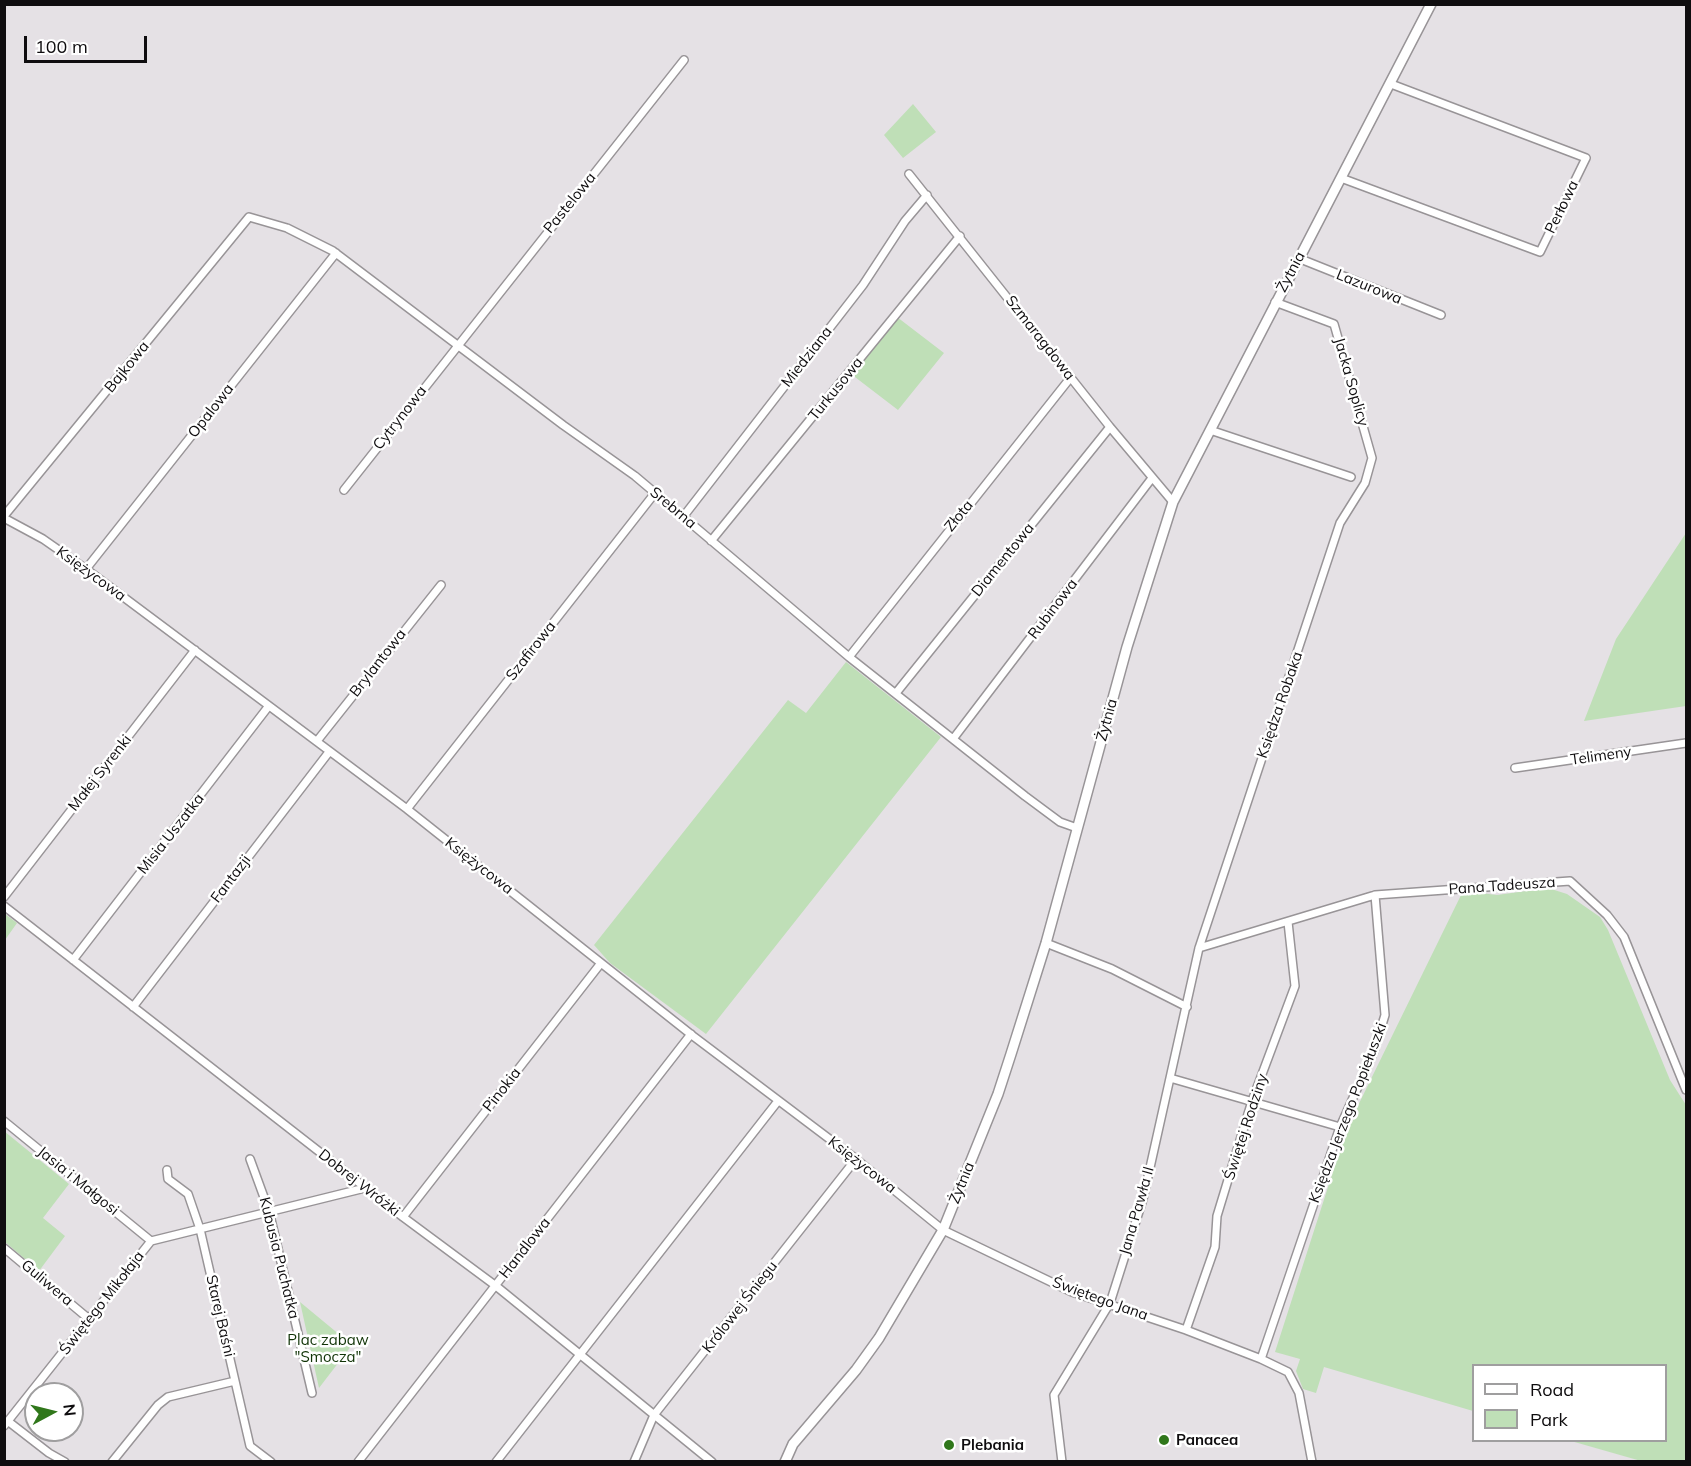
<!DOCTYPE html>
<meta charset="utf-8">
<style>
body{margin:0}
#map{position:relative;width:1691px;height:1466px;overflow:hidden;background:#e5e1e5;font-family:Mulish,sans-serif}
canvas{display:block}
.frame{position:absolute;inset:0;border:6px solid #0f0d0f;pointer-events:none}
.legend{position:absolute;left:1472px;top:1364px;width:195px;height:78px;box-sizing:border-box;background:#fff;border:2px solid #9f9e9f;margin:0;padding:8px 10px;list-style:none;font-size:18px;color:#0f0d0f}
.legend li{display:flex;align-items:center;gap:12px;height:30px}
.legend b{width:30px;border:2px solid #9f9e9f}
.north{position:absolute;left:24px;top:1382px;width:60px;height:60px;box-sizing:border-box;background:#fff;border:2px solid #9f9e9f;border-radius:50%;rotate:83deg;font-size:16px;font-weight:700;line-height:24px;text-align:center;color:#0f0d0f}
.north::after{content:'';display:block;margin:auto;width:21px;height:27px;background:#30771b;clip-path:polygon(50% 0,100% 100%,50% 72%,0 100%)}
.scale{position:absolute;left:24px;top:36px;width:123px;height:27px;box-sizing:border-box;border:3px solid #0f0d0f;border-top:0;padding-left:8px;font-size:18px;line-height:21px;white-space:nowrap;color:#0f0d0f;-webkit-text-stroke:4px #fff;paint-order:stroke}
</style>
<div id="map">
<canvas width="1691" height="1466"></canvas>
<div class="frame"></div>
<ul class="legend">
<li><b style="height:8px;background:#fff"></b>Road</li>
<li><b style="height:16px;background:#bfdfb7"></b>Park</li>
</ul>
<div class="north">N</div>
<div class="scale">100 m</div>
</div>
<script>
const ctx = document.querySelector('canvas').getContext('2d');
ctx.lineJoin = 'round';
function fillPath(path, color) { ctx.fillStyle = color; ctx.fill(path, 'evenodd'); }
const toPath = rows => new Path2D(rows.map(r => 'M' + r).join(''));
function strokePath(path, color, width, dash) { ctx.strokeStyle = color; ctx.lineWidth = width; ctx.lineCap = dash ? 'butt' : 'round'; ctx.setLineDash(dash || []); ctx.stroke(path); }
function write(font, color, halo, rows, align = 'center') {
  ctx.font = font + ' Mulish,sans-serif'; ctx.lineWidth = 5; ctx.setLineDash([]); ctx.textBaseline = 'middle'; ctx.strokeStyle = halo; ctx.fillStyle = color; for (const [text, x, y, turn = 0] of rows) {
    ctx.save(); ctx.translate(x, y); ctx.rotate((+turn || 0) * Math.PI / 180); ctx.textAlign = isNaN(turn) ? turn : align; if (halo) ctx.strokeText(text, 0, 0); ctx.fillText(text, 0, 0); ctx.restore();
  }
}
fillPath(toPath([
 [913,104,936,132,903,158,884,135],
 [897,317,944,353,898,410,851,374],
 [1686,533,1686,706,1584,721,1616,639],
 [846,662,941,737,706,1034,610,963,594,945,788,700,806,713],
 [1548,888,1567,894,1600,917,1608,930,1670,1080,1686,1105,1686,1461,1641,1461,1571,1441,1666,1440,1666,1366,1474,1366,1473,1411,1324,1367,1316,1393,1303,1389,1296,1371,1300,1359,1275,1352,1347,1128,1463,891,1497,895],
 [5,914,17,923,5,940],
 [4,1131,69,1184,43,1218,65,1236,39,1271,5,1242],
 [300,1302,352,1345,319,1388]
]), '#bfdfb7');
const street = toPath([
 [909,174,1110,427,1173,502],
 [1341,178,1540,252,1586,158,1391,84],
 [1298,258,1441,315],
 [1210,430,1351,477],
 [344,490,684,60],
 [4,516,249,217,287,228,333,251,563,425,635,476,849,657,1025,796,1060,822,1077,828],
 [683,517,863,285,905,221,927,195],
 [4,518,43,539,86,569,407,809,693,1036,856,1159,943,1230,1072,1292,1186,1330,1261,1359,1288,1372,1299,1393,1312,1462],
 [711,541,960,236],
 [86,569,336,253],
 [849,657,1071,377],
 [896,693,1110,427],
 [953,739,1152,478],
 [317,741,441,585],
 [1515,768,1686,743],
 [407,809,655,493],
 [4,897,195,650],
 [4,906,403,1217,496,1286,712,1462],
 [1046,943,1112,969,1187,1007],
 [1199,948,1375,895,1570,881,1607,915,1624,937,1686,1090],
 [73,960,268,707],
 [133,1007,329,752],
 [1170,1078,1340,1127],
 [4,1121,151,1241],
 [250,1159,269,1211,312,1393],
 [167,1170,168,1179,188,1194,200,1229,250,1446,271,1462],
 [403,1217,601,963],
 [4,1248,89,1319],
 [1186,1330,1215,1247,1217,1216,1252,1101,1295,986,1288,922],
 [1261,1359,1340,1127,1374,1051,1385,1015,1375,895],
 [9,1422,49,1453,65,1462],
 [4,1426,151,1241,365,1188],
 [112,1462,158,1405,168,1397,235,1381],
 [358,1462,691,1034],
 [496,1462,778,1101],
 [634,1462,654,1415,856,1159],
 [1062,1462,1054,1395,1110,1303,1143,1199,1199,948,1340,523,1365,483,1372,458,1334,324,1275,302]
]);
const secondary = toPath([
 [785,1462,793,1444,856,1370,879,1338,943,1230,998,1094,1011,1054,1046,943,1127,647,1173,502,1431,4]
]);
strokePath(street, '#989497', 10);
strokePath(secondary, '#989497', 12);
strokePath(street, '#fff', 7);
strokePath(secondary, '#fff', 9);
for (const [x, y, r, color] of [
 [1164,1440,6,"#30771b"],
 [949,1445,6,"#30771b"]
]) { const dot = new Path2D(); dot.arc(x, y, r, 0, 2 * Math.PI); ctx.fillStyle = color; ctx.fill(dot); strokePath(dot, '#fff', 2); }
write('15px', '#0f0d0f', '#fff', [
 ["Pastelowa",570,203,-51],
 ["Perłowa",1562,207,-64],
 ["Żytnia",1291,272,-62],
 ["Lazurowa",1369,287,22],
 ["Szmaragdowa",1040,338,52],
 ["Miedziana",807,357,-52],
 ["Bajkowa",127,367,-51],
 ["Jacka Soplicy",1351,382,74],
 ["Turkusowa",836,389,-51],
 ["Opalowa",211,411,-52],
 ["Cytrynowa",400,418,-52],
 ["Srebrna",673,508,40],
 ["Złota",959,516,-51],
 ["Diamentowa",1003,560,-51],
 ["Księżycowa",91,574,36],
 ["Rubinowa",1053,609,-53],
 ["Szafirowa",531,651,-52],
 ["Brylantowa",378,663,-52],
 ["Księdza Robaka",1280,705,-71],
 ["Żytnia",1107,720,-75],
 ["Telimeny",1601,756,-8],
 ["Małej Syrenki",100,773,-52],
 ["Misia Uszatka",171,834,-52],
 ["Księżycowa",479,866,38],
 ["Fantazji",231,879,-53],
 ["Pana Tadeusza",1502,886,-4],
 ["Pinokia",502,1090,-52],
 ["Księdza Jerzego Popiełuszki",1348,1113,-69],
 ["Świętej Rodziny",1246,1127,-72],
 ["Księżycowa",862,1165,38],
 ["Jasia i Małgosi",78,1181,39],
 ["Dobrej Wróżki",359,1183,38],
 ["Żytnia",962,1183,-68],
 ["Jana Pawła II",1137,1211,-74],
 ["Handlowa",525,1248,-52],
 ["Kubusia Puchatka",279,1258,76],
 ["Guliwera",47,1283,40],
 ["Świętego Jana",1100,1299,20],
 ["Świętego Mikołaja",102,1303,-52],
 ["Królowej Śniegu",740,1307,-52],
 ["Starej Baśni",220,1316,77]
]);
write('15px', '#103306', '#fff', [
 ["Plac zabaw",328,1340],
 ["\"Smocza\"",328,1357]
]);
write('bold 15px', '#0f0d0f', '#fff', [
 ["Panacea",1176,1440],
 ["Plebania",961,1445]
], 'left');
</script>
